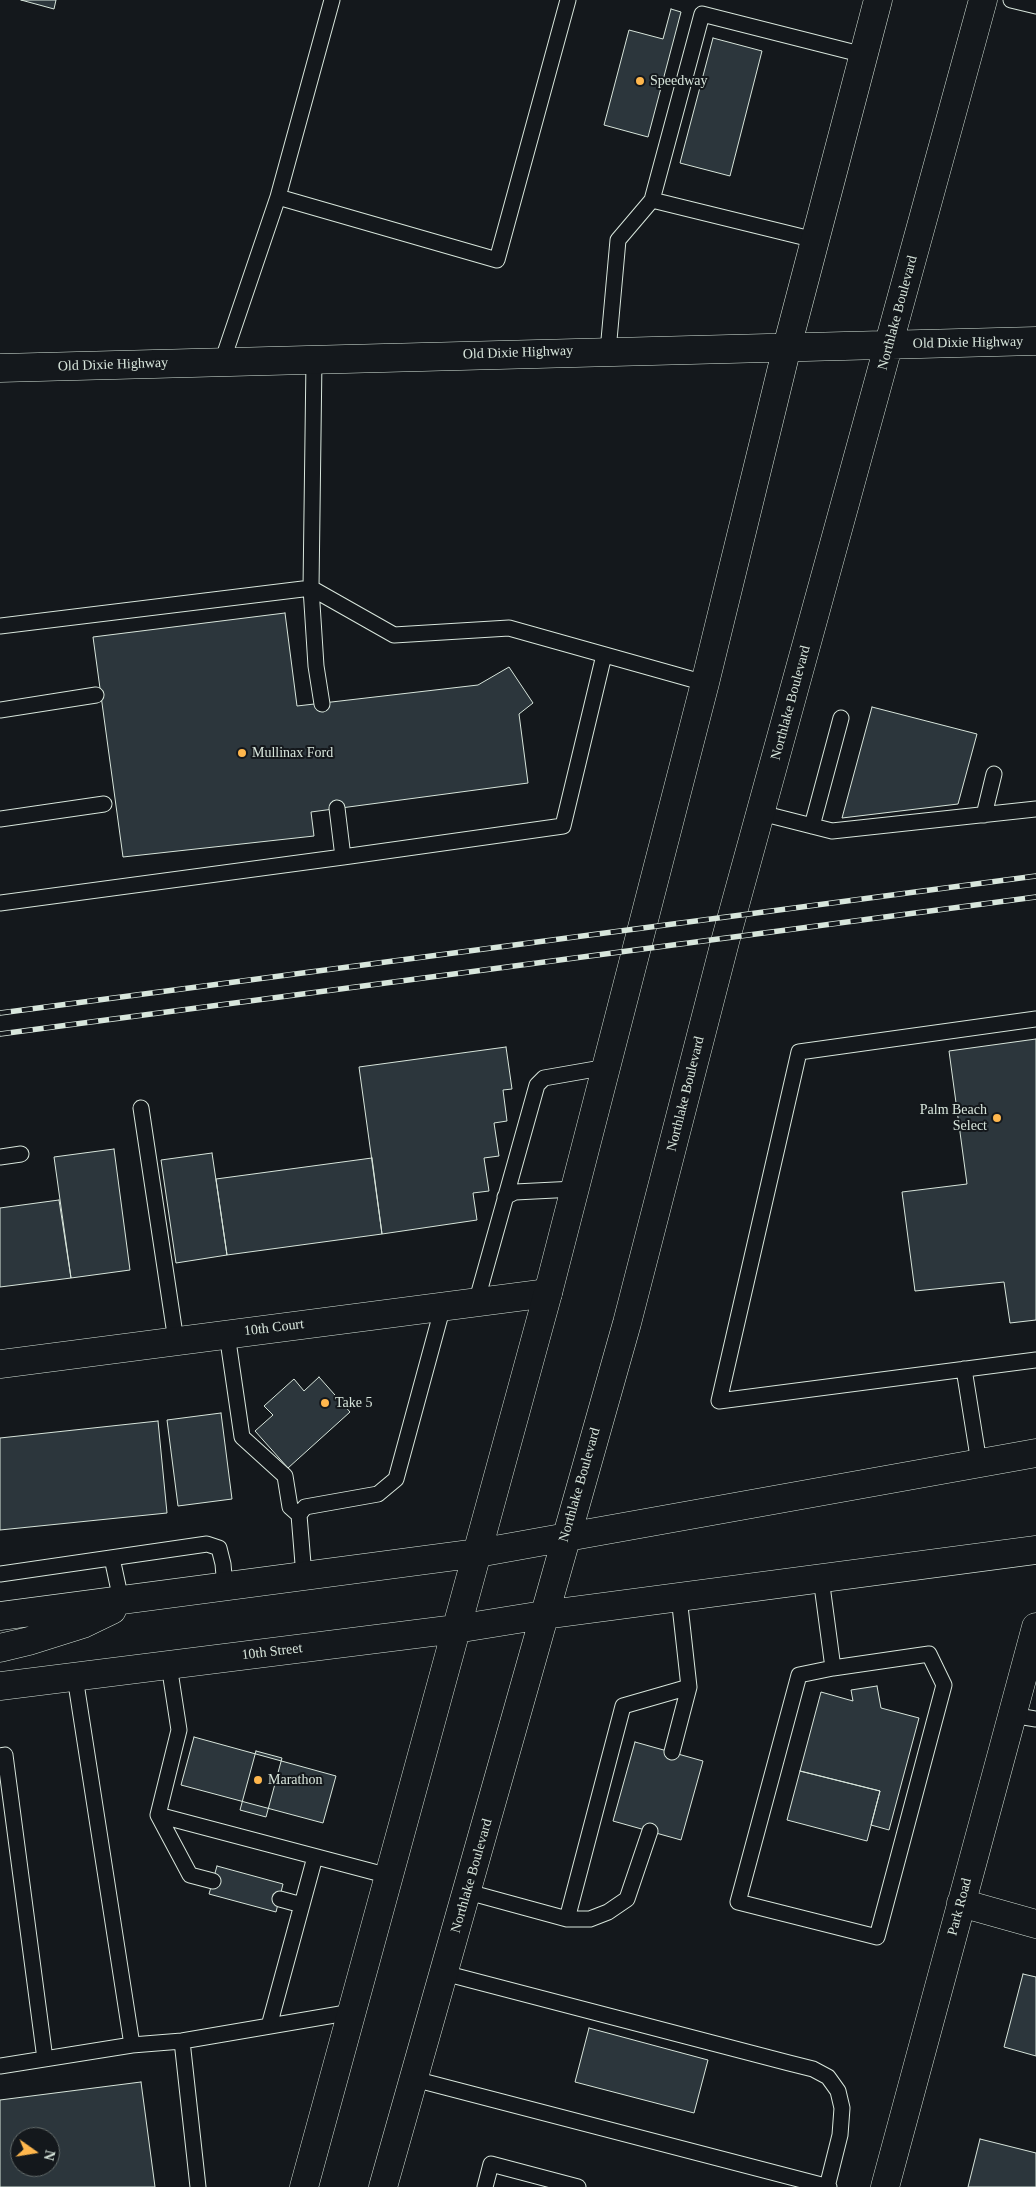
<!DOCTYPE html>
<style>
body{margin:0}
#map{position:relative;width:1036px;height:2187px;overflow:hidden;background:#14181c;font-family:"Times New Roman",serif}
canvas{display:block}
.north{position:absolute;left:10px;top:2127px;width:50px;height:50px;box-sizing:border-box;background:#14181c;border:1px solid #626a69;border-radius:50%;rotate:103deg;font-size:14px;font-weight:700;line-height:20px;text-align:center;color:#d8e6dc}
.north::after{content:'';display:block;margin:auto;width:18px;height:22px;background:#ffb74d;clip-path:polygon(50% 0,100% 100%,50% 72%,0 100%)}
</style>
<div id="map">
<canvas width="1036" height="2187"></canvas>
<div class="north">N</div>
</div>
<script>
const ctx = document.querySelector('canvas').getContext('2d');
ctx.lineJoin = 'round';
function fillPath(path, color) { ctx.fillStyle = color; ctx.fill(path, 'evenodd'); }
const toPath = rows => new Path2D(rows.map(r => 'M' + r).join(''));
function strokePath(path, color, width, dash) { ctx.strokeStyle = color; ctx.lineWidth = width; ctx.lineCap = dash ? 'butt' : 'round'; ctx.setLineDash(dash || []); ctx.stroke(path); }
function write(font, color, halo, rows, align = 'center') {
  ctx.font = font + ' "Times New Roman",serif'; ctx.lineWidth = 4; ctx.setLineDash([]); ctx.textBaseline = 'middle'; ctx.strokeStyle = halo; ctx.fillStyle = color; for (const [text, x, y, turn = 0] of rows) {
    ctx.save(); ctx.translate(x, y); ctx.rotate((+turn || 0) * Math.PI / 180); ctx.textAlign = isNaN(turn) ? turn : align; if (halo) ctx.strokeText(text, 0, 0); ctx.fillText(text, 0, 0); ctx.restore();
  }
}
const building = toPath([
 [21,0,56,0,54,9,21,0],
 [671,9,681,12,648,137,604,125,629,30,663,39,671,9],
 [713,38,762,51,730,176,680,163,713,38],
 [285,613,297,706,478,685,509,667,533,703,519,714,528,783,311,812,314,836,123,857,93,637,285,613],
 [872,707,977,734,958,804,842,818,872,707],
 [1036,1039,1036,1320,1010,1323,1004,1282,915,1291,902,1192,967,1184,949,1051,1036,1039],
 [506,1047,512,1089,503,1090,507,1121,494,1123,499,1156,484,1158,489,1191,473,1193,477,1220,382,1234,359,1067,506,1047],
 [114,1149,130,1270,71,1278,54,1157,114,1149],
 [212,1153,227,1255,176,1263,161,1160,212,1153],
 [372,1158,382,1234,227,1255,216,1179,372,1158],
 [59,1200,71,1278,0,1287,0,1208,59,1200],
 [319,1377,350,1412,288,1468,255,1431,273,1415,264,1406,294,1379,304,1391,319,1377],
 [221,1413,232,1499,178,1506,167,1420,221,1413],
 [158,1421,167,1513,0,1530,0,1438,158,1421],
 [877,1686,881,1708,919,1718,889,1830,871,1825,880,1791,800,1771,821,1692,853,1701,851,1690,877,1686],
 [194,1737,336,1776,323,1823,181,1785,194,1737],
 [635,1742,703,1761,681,1840,613,1821,635,1742],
 [256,1751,282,1758,266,1817,240,1810,256,1751],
 [800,1771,880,1791,867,1841,787,1820,800,1771],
 [217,1866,283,1884,276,1912,209,1894,217,1866],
 [1023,1974,1036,1977,1036,2056,1004,2047,1023,1974],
 [589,2028,708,2060,694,2113,575,2082,589,2028],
 [141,2082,155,2187,0,2187,0,2100,141,2082],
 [20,2137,50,2137,50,2167,20,2167,20,2137],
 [980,2139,1036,2153,1036,2187,968,2187,980,2139]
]);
fillPath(building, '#2c363c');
strokePath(building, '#d8e6dc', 1);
const lane = toPath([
 [1011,0,1036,6],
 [278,197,497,260,568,0],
 [815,240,652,200,702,14,864,55],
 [608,351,618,240,652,200],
 [314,359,311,588,394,635,509,628,705,683],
 [222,362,278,197,332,0],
 [0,626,311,588,316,666,322,704],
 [0,710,96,695],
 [337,808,343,857,563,826,604,655],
 [761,813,832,831,1036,809],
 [984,815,994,774],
 [0,819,104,804],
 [812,826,841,718],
 [0,903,343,857],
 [1036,1019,799,1052,719,1401,1036,1360],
 [141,1108,176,1341],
 [0,1157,21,1154],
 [505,1197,515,1192,575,1189],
 [476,1303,537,1085,544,1078,607,1067],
 [227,1334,242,1437,285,1476,290,1507,299,1515],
 [964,1369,979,1463],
 [112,1558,121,1600],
 [0,1574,207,1544,219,1548,223,1564,225,1587],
 [304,1576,299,1515,305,1507,378,1494,396,1479,443,1306],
 [821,1578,833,1668,799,1675,738,1902,877,1937,944,1685,929,1654,833,1668],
 [169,1665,179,1730,158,1815,389,1876],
 [75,1677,132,2045],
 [1012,1715,1036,1719],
 [672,1752,689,1687],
 [0,1756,5,1755,45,2059],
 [158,1815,190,1875,213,1881],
 [468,1892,567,1919,623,1706,689,1687,679,1597],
 [280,1899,302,1905],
 [567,1919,590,1919,608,1912,627,1899,650,1831],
 [444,1973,789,2063,813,2069,828,2077,838,2091,842,2108,840,2135,827,2187],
 [269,2026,315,1857],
 [182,2041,198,2187],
 [0,2066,132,2045,182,2041,352,2012],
 [414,2079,829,2187],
 [485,2187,491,2164,578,2187]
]);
const street = toPath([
 [0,1364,548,1293],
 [961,1903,1036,1924],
 [885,2187,1036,1627]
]);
const secondary = toPath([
 [0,368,1036,341],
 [0,1616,478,1553,1036,1453],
 [0,1648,29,1641,83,1624,112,1610],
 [0,1686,456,1629,543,1615,1036,1550],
 [304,2187,548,1293,705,683,787,347,878,0],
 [383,2187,627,1323,726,938,983,0]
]);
strokePath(lane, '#d8e6dc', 17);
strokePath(street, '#d8e6dc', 29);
strokePath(secondary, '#d8e6dc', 29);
strokePath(lane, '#14181c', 15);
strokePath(street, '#14181c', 28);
strokePath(secondary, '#14181c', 28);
const rail = toPath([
 [0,1013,1036,876],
 [0,1034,1036,897]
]);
strokePath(rail, '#d8e6dc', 5.5);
strokePath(rail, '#14181c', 4, [11]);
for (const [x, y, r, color] of [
 [640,81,5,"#ffb74d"],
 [242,753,5,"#ffb74d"],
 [997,1118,5,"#ffb74d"],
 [325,1403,5,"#ffb74d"],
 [258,1780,5,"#ffb74d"]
]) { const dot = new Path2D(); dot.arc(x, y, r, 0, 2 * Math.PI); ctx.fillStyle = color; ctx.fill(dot); strokePath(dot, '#14181c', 2); }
write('14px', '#d8e6dc', '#14181c', [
 ["Speedway",650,81],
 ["Mullinax Ford",252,753],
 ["Palm Beach",987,1110,"right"],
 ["Select",987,1126,"right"],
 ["Take 5",335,1403],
 ["Marathon",268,1780]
], 'left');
write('14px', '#d8e6dc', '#14181c', [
 ["Northlake Boulevard",898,313,-75],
 ["Old Dixie Highway",968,343,-1],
 ["Old Dixie Highway",518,353,-2],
 ["Old Dixie Highway",113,365,-2],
 ["Northlake Boulevard",791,703,-75],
 ["Northlake Boulevard",686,1094,-76],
 ["10th Court",274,1328,-7],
 ["Northlake Boulevard",580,1485,-74],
 ["10th Street",272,1652,-7],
 ["Northlake Boulevard",472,1876,-74],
 ["Park Road",960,1907,-75]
]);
</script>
